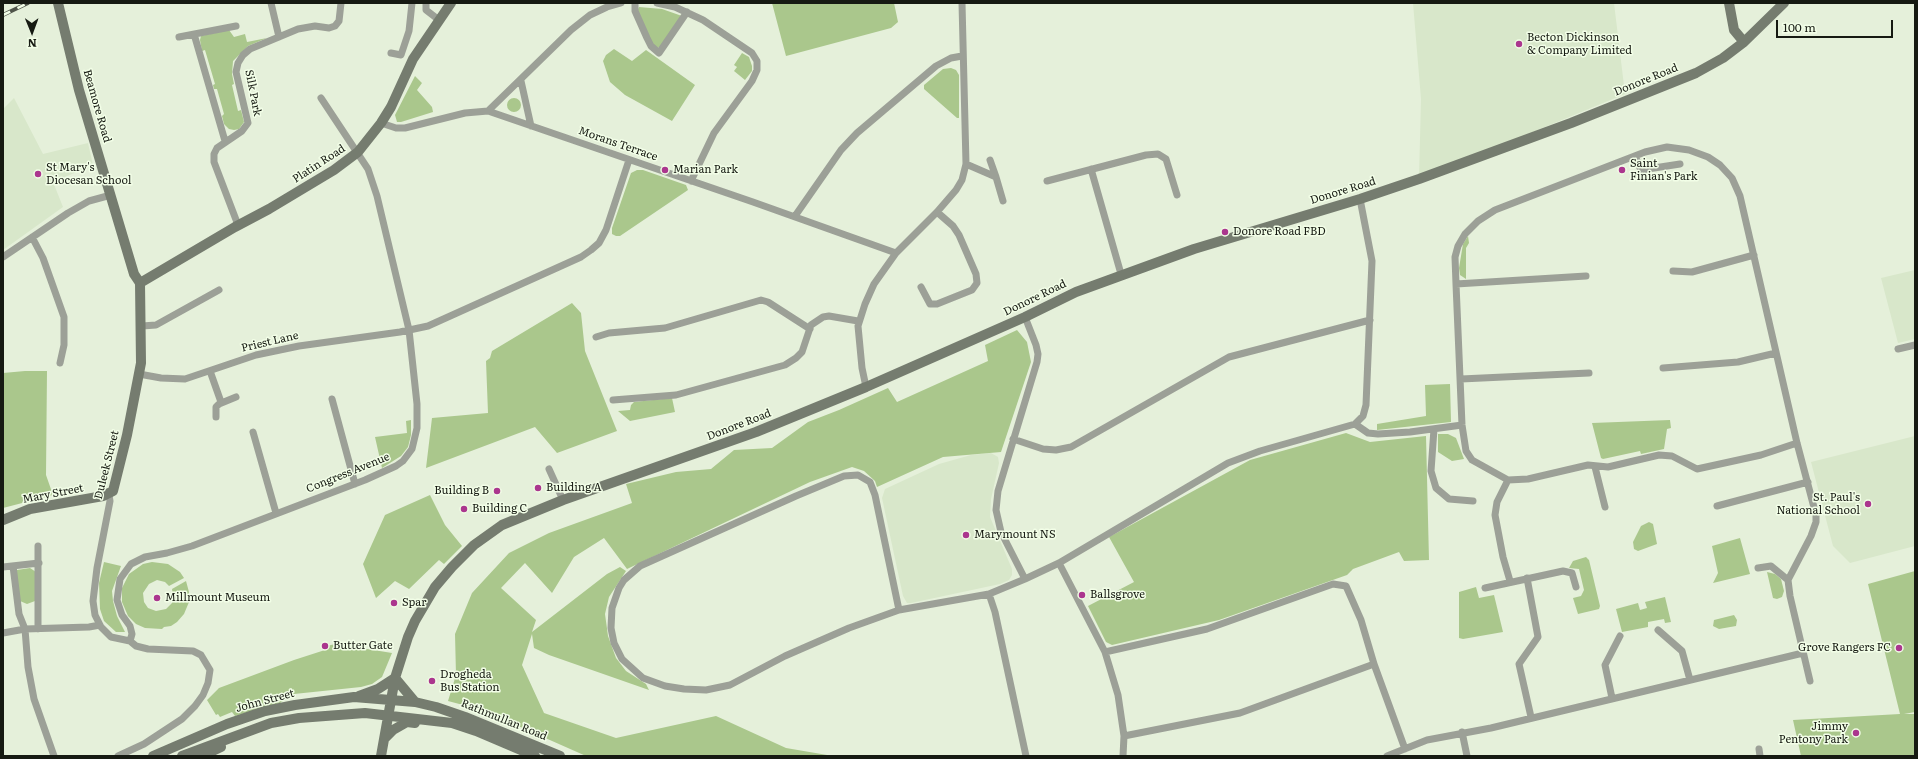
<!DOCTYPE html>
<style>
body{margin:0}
#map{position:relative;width:1918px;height:759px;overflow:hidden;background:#e5f0da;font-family:Literata,serif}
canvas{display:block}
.frame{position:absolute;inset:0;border:4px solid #161a12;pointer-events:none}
.north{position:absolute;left:12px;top:12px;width:40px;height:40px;-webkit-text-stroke:3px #f2fee7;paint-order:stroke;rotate:179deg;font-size:11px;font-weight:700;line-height:16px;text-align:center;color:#161a12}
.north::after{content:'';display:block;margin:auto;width:14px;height:18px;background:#161a12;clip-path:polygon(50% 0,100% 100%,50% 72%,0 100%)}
.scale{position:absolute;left:1776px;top:20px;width:117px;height:18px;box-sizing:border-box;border:2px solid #161a12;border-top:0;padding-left:5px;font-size:12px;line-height:14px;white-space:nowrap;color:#161a12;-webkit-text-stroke:3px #f2fee7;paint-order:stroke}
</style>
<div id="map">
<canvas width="1918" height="759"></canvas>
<div class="frame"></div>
<div class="north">N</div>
<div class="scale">100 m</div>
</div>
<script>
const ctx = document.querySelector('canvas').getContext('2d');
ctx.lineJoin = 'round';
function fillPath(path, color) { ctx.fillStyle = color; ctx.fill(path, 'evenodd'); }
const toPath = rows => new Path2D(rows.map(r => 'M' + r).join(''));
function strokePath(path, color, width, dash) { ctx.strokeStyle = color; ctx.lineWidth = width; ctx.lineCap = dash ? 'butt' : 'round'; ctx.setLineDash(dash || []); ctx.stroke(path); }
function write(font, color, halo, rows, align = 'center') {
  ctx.font = font + ' Literata,serif'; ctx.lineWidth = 3; ctx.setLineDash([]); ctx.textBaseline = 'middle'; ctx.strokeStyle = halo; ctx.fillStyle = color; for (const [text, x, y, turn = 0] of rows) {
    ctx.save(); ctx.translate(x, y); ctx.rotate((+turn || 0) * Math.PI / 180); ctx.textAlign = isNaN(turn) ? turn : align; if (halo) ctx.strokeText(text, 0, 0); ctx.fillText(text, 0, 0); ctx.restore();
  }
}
fillPath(toPath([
 [1413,3,1614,3,1625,94,1419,179,1421,99],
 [14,98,43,154,88,143,93,165,53,182,63,207,3,250,3,109],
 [1915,270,1915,339,1898,343,1881,278],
 [1915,436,1915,546,1850,563,1833,546,1811,462],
 [991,453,998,457,999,463,991,499,990,517,1012,569,1012,575,1009,580,1000,584,911,603,907,603,903,596,882,498,885,489,939,464,971,455]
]), '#d8e7ca');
fillPath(toPath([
 [772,3,894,3,898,22,891,28,786,56],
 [639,7,662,9,682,16,662,46,657,48,651,42,637,11],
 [229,30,234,37,245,34,247,42,267,38,248,46,233,61,232,74,234,84,232,85,238,111,241,110,244,122,239,129,234,130,229,129,224,124,222,116,224,114,217,89,214,89,213,85,215,84,205,50,202,51,200,40,201,36],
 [614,49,632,61,646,50,695,85,672,121,625,95,610,82,603,61,606,55],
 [742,53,749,57,752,66,752,71,745,80,734,71,737,67,734,65],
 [951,68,956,70,959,75,959,118,957,118,924,89,924,85,943,69],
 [415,76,422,83,417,90,432,107,433,112,401,122,397,122,395,115],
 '507 105a7 7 0 1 1 14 0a7 7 0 1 1-14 0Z',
 [637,170,643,170,686,185,688,190,620,236,616,236,612,234,612,228,631,173],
 [1468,236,1469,243,1466,248,1466,279,1460,275,1459,268,1463,244],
 [572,303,581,313,585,351,617,431,557,453,535,427,426,468,432,418,488,413,486,361,490,358,492,351],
 [1017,330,1027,342,1031,362,1001,452,943,457,877,487,875,481,864,471,852,467,810,482,627,569,604,538,574,557,552,593,525,563,501,588,536,620,532,632,607,574,620,567,626,571,609,597,605,614,608,636,616,658,626,671,646,684,649,690,549,655,534,648,532,634,522,665,544,713,616,738,716,716,786,748,833,756,586,756,482,710,448,701,456,675,455,634,472,593,509,553,549,533,632,503,626,484,676,472,711,469,734,450,772,448,808,422,839,410,888,388,897,402,988,361,985,345],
 [25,371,47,371,46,475,53,495,3,508,3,373],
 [1450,384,1451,422,1377,430,1377,424,1426,416,1425,385],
 [672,398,675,412,630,421,618,411,630,410,631,405,634,402],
 [411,420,411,435,408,447,401,456,382,468,375,437,407,433,406,421],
 [1670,420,1671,428,1667,429,1664,449,1641,454,1640,451,1603,459,1601,458,1592,423],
 [1346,433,1370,442,1426,436,1429,560,1404,561,1399,552,1353,569,1347,575,1219,620,1112,645,1106,642,1088,606,1134,582,1109,537,1250,460],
 [1438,434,1448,434,1456,438,1464,459,1452,461,1438,452],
 [430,495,445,525,462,546,444,564,439,560,409,589,395,581,376,598,363,564,385,515],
 [1649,522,1653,524,1657,544,1638,551,1634,549,1633,542,1641,526],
 [1740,538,1750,574,1713,583,1718,573,1712,546],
 [1586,557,1589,560,1600,606,1599,609,1578,614,1573,598,1581,596,1584,590,1579,569,1569,568,1573,561],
 [104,562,121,566,112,591,113,601,117,616,125,632,116,632,104,621,100,609,99,583],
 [152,562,168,564,180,572,184,578,169,586,165,582,157,580,149,584,143,593,144,602,148,608,156,611,166,609,172,603,173,596,172,589,186,581,189,592,189,602,184,614,177,622,171,626,164,627,162,629,145,628,136,624,128,616,122,602,122,588,129,574,143,564],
 [30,568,36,572,35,601,27,604,20,601,16,574,17,570],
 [1915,571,1915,712,1904,714,1915,714,1915,756,1801,756,1793,720,1900,714,1868,584],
 [1767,572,1775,574,1781,579,1784,591,1782,597,1777,599,1773,598],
 [1476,587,1479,598,1494,595,1503,632,1463,639,1459,638,1459,592],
 [1665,597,1671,622,1665,623,1664,619,1648,622,1648,627,1622,632,1616,609,1638,603,1640,610,1647,608,1645,602],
 [1734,615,1737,620,1736,626,1719,629,1713,626,1714,620],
 [336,644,392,653,382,677,372,684,361,687,294,694,280,703,235,716,232,712,220,717,218,714,216,715,207,700,219,688,294,660,325,650,326,646]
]), '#aac78c');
strokePath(toPath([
 [271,3,279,37],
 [426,3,426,10,439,20],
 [635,3,635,11,647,38,651,46,659,53,687,12],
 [657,3,675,7,703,20,752,53,757,61,757,70,752,81,714,133,691,181],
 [194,34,225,141],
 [179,37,236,26],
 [391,53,401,55,409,31,412,3],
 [521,81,531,126],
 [488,111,571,30,590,15,607,7,621,3],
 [381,123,396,128,405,128,465,113,488,111,753,202,896,253],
 [1635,156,1641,170,1680,164],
 [990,160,996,177],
 [966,164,996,177,1003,201],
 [1091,169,1121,274],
 [1047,181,1146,155,1158,154,1166,159,1177,195],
 [795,216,841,150,857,133,936,66,951,58,962,56],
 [238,225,214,162,214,154,217,148,242,131,248,123,236,72,238,63,243,55,250,49,298,29,315,26,329,28,335,26,339,21,341,3],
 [32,237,43,258,64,317,64,345,60,363],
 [3,257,68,213,89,201,111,195],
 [1673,271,1692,272,1754,255],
 [1456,284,1586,276],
 [921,287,930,304,937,304,972,290,977,283,976,274,959,235,953,226,937,212],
 [1025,317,1036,345,1038,354,1037,362,998,491,996,510,1001,532,1025,579],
 [142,326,156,325,219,290],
 [596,337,609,333,665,328,761,300,768,302,810,329],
 [1898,349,1915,345],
 [1663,368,1738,362,1776,353],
 [210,371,221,402],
 [139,374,161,378,185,379,256,355,299,346,400,332,428,326,581,257,591,250,599,243,606,230,629,160],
 [1461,379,1589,373],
 [866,387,862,368,858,326,865,304,874,284,896,253,937,212,956,190,962,180,966,164,962,3],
 [332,399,355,484],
 [613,400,676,395,785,365,796,358,802,352,811,325,823,317,829,316,858,321],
 [216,417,216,407,219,404,236,397],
 [1355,424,1368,433,1378,434,1410,432,1462,425],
 [1434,429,1431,471,1436,488,1449,499,1473,501],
 [253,432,276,513],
 [1013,439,1043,449,1056,450,1071,447,1229,357,1370,320],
 [1797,443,1761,455,1697,469,1672,456,1659,455,1608,467,1588,465,1528,479,1508,480,1472,460,1466,451,1462,425,1456,284,1455,257,1458,246,1465,234,1478,221,1495,210,1645,152,1667,147,1689,150,1708,157,1720,165,1732,178,1740,196,1797,443,1816,515,1816,522,1811,536,1788,580,1790,596,1810,681],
 [1595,467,1605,507],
 [549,469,563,500],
 [1508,480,1497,502,1495,515,1503,557,1510,581],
 [109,495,110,501,97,568,93,601,95,615,101,627,111,637,130,641,132,634,130,626,122,615,117,600,120,579,131,564,145,557,167,553,192,546,365,480,396,466,403,461,412,449,417,428,417,404,409,330,377,196,368,169,321,98],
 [1717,506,1808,482],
 [1059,563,1105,652,1118,695,1124,736,1123,756],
 [13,566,19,614,25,629,28,667,34,699,54,756],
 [3,567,39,563],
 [1758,568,1771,566,1788,580],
 [1527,578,1538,637,1519,664,1531,717],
 [1485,588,1563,571,1572,573,1576,587],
 [989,594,995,612,1026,756],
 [899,610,875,495,870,482,858,475,844,476,796,496,640,566,624,580,619,588,612,608,611,628,614,643,622,659,643,678,665,686,684,689,706,690,730,685,785,656,849,628,899,610,989,594,1025,579,1059,563,1228,463,1260,451,1355,424,1363,416,1366,405,1372,261,1360,199],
 [38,629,38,546],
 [1658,630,1682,651,1690,680],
 [3,633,25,629,89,627,100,625],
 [1105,652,1207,629,1333,584,1346,586,1361,620,1374,664,1405,749],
 [1612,698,1605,665,1620,636],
 [1462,732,1467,756],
 [1124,736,1240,713,1374,664],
 [1759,749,1760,756],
 [118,756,144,744,182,719,195,706,203,695,208,683,210,670,201,655,193,651,148,649,136,646,130,641],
 [1387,756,1427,740,1491,728,1803,653]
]), '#9ca097', 7);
strokePath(toPath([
 [58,3,79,90,134,274,140,283],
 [1729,3,1734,30,1744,42],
 [140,283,235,227,269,209,334,170,358,152,381,123,391,107,413,59,451,3],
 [3,520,30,509,103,496,113,491,127,435,141,363,140,283],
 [395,678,415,702],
 [359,696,378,689,395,678],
 [384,739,393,730,407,722,415,723],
 [153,756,227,724,265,711,295,705,354,697,415,702,436,707,465,717,560,756],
 [182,756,271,723,299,718,365,713,452,723,476,731,535,756],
 [202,756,221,747],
 [381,756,395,678,408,637,415,621,435,587,452,567,474,545,502,525,563,500,756,432,866,387,1025,317,1076,292,1194,249,1360,199,1419,179,1571,123,1696,73,1723,58,1744,42,1784,3]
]), '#757c6f', 10);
const rail = toPath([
 [3,15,28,3]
]);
strokePath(rail, '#4f5449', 4);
strokePath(rail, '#f2fee7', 2.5, [8]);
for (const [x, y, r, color] of [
 [1519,44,4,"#ab368e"],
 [665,170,4,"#ab368e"],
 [1622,170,4,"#ab368e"],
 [38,174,4,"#ab368e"],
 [1225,232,4,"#ab368e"],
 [538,488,4,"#ab368e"],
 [497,491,4,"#ab368e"],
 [1868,504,4,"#ab368e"],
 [464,509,4,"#ab368e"],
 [966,535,4,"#ab368e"],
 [1082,595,4,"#ab368e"],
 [157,598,4,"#ab368e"],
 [394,603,4,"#ab368e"],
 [325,646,4,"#ab368e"],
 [1899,648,4,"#ab368e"],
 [432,681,4,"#ab368e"],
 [1856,733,4,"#ab368e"]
]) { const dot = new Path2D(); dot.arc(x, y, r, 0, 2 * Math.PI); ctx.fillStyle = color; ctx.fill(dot); strokePath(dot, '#f2fee7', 1.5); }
write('11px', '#161a12', '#f2fee7', [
 ["Becton Dickinson",1527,38],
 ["& Company Limited",1527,51],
 ["Saint",1630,164],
 ["Finian's Park",1630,177],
 ["St Mary's",46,168],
 ["Diocesan School",46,181],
 ["Marian Park",673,170],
 ["Donore Road FBD",1233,232],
 ["Building A",546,488],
 ["Building B",489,491,"right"],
 ["St. Paul's",1860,498,"right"],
 ["National School",1860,511,"right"],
 ["Building C",472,509],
 ["Marymount NS",974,535],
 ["Ballsgrove",1090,595],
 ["Millmount Museum",165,598],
 ["Spar",402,603],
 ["Butter Gate",333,646],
 ["Grove Rangers FC",1891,648,"right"],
 ["Drogheda",440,675],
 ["Bus Station",440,688],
 ["Jimmy",1848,727,"right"],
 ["Pentony Park",1848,740,"right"]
], 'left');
write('11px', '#161a12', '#f2fee7', [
 ["Donore Road",1646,80,-22],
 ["Silk Park",253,93,79],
 ["Beamore Road",97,106,74],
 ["Morans Terrace",618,144,19],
 ["Platin Road",319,164,-33],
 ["Donore Road",1343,191,-17],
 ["Donore Road",1035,298,-26],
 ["Priest Lane",270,342,-13],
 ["Donore Road",739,425,-21],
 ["Duleek Street",107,465,-76],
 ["Congress Avenue",348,473,-22],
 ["Mary Street",53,494,-11],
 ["John Street",265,701,-15],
 ["Rathmullan Road",504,720,22]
]);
</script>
